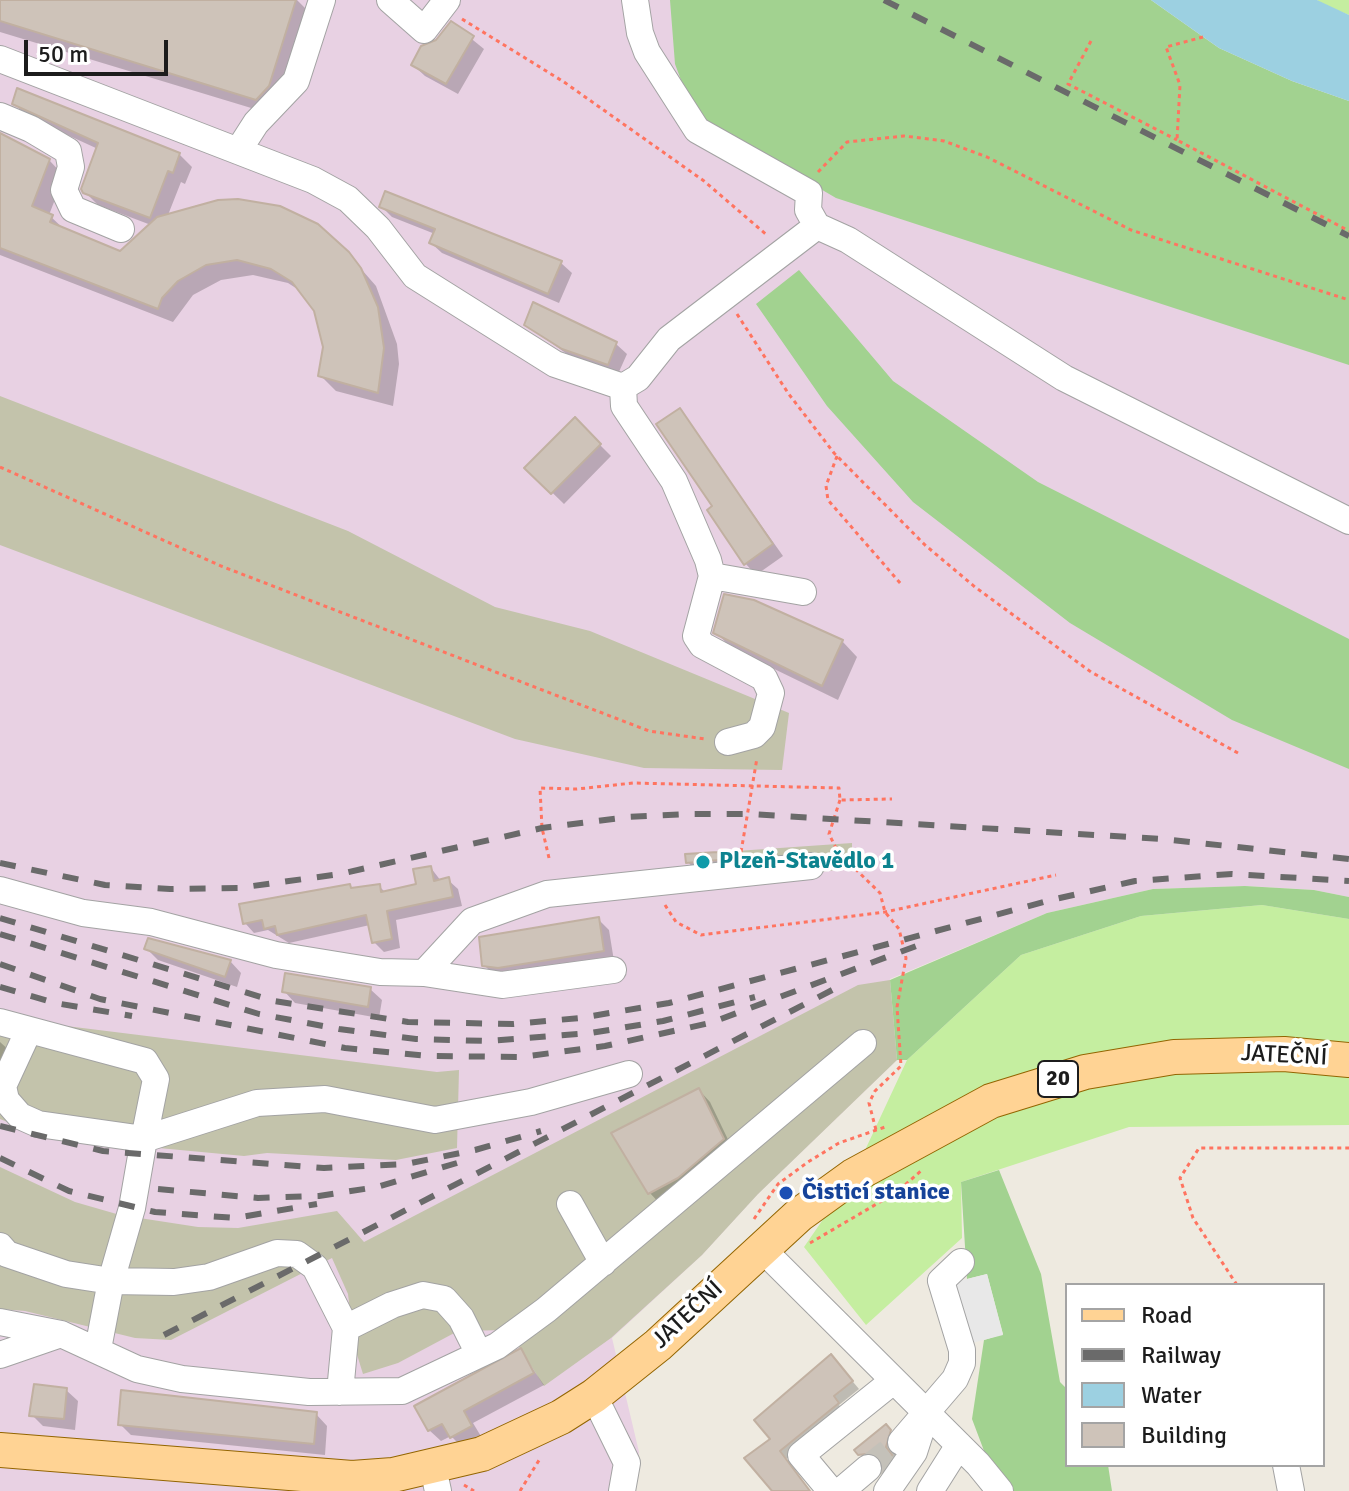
<!DOCTYPE html>
<meta charset="utf-8">
<style>
body{margin:0}
#map{position:relative;width:1349px;height:1491px;overflow:hidden;background:#eeeae0;font-family:Signika,sans-serif}
canvas{display:block}
.legend{position:absolute;left:1065px;top:1283px;width:260px;height:184px;box-sizing:border-box;background:#fff;border:2px solid #a4a4a4;margin:0;padding:10px 14px;list-style:none;font-size:24px;color:#1c1c1c}
.legend li{display:flex;align-items:center;gap:16px;height:40px}
.legend b{width:40px;border:2px solid #a4a4a4}
.scale{position:absolute;left:24px;top:40px;width:144px;height:36px;box-sizing:border-box;border:4px solid #1c1c1c;border-top:0;padding-left:10px;font-size:24px;line-height:28px;white-space:nowrap;color:#1c1c1c;-webkit-text-stroke:6px #fff;paint-order:stroke}
</style>
<div id="map">
<canvas width="1349" height="1491"></canvas>
<ul class="legend">
<li><b style="height:10px;background:#ffd394"></b>Road</li>
<li><b style="height:10px;background:#6a6a6a"></b>Railway</li>
<li><b style="height:22px;background:#9cd0e1"></b>Water</li>
<li><b style="height:22px;background:#cec3b9"></b>Building</li>
</ul>
<div class="scale">50 m</div>
</div>
<script>
const ctx = document.querySelector('canvas').getContext('2d');
ctx.lineJoin = 'round';
function fillPath(path, color) { ctx.fillStyle = color; ctx.fill(path, 'evenodd'); }
const toPath = rows => new Path2D(rows.map(r => 'M' + r).join(''));
function strokePath(path, color, width, dash) { ctx.strokeStyle = color; ctx.lineWidth = width; ctx.lineCap = dash ? 'butt' : 'round'; ctx.setLineDash(dash || []); ctx.stroke(path); }
function write(font, color, halo, rows, align = 'center') {
  ctx.font = font + ' Signika,sans-serif'; ctx.lineWidth = 7; ctx.setLineDash([]); ctx.textBaseline = 'middle'; ctx.strokeStyle = halo; ctx.fillStyle = color; for (const [text, x, y, turn = 0] of rows) {
    ctx.save(); ctx.translate(x, y); ctx.rotate((+turn || 0) * Math.PI / 180); ctx.textAlign = isNaN(turn) ? turn : align; if (halo) ctx.strokeText(text, 0, 0); ctx.fillText(text, 0, 0); ctx.restore();
  }
}
fillPath(toPath([
 [0,0,918,0,1349,187,1349,897,1314,890,1246,886,1153,889,1047,913,890,979,897,1060,758,1194,702,1255,612,1338,639,1452,634,1491,0,1491]
]), '#e8d1e3');
fillPath(toPath([
 [0,396,348,531,495,607,590,631,789,713,782,770,644,768,515,739,0,545],
 [852,843,852,868,724,884,722,852],
 [890,980,897,1060,758,1194,702,1255,611,1338,544,1386,508,1330,458,1331,398,1363,363,1374,354,1345,348,1294,332,1258,171,1340,135,1338,25,1311,0,1309,0,1167,75,1202,120,1215,198,1227,238,1228,337,1211,364,1242,858,985],
 [0,1009,26,1021,437,1072,459,1070,457,1148,396,1160,267,1153,244,1156,116,1144,15,1125,0,1119]
]), '#c3c3ab');
fillPath(toPath([
 [1317,0,1349,0,1349,15,1324,5],
 [1262,905,1349,919,1349,1125,1129,1127,961,1182,962,1238,866,1325,804,1247,853,1176,907,1060,1021,955,1141,916]
]), '#c5eea0');
fillPath(toPath([
 [670,0,1151,0,1219,48,1292,81,1349,101,1349,365,836,198,694,115,675,64],
 [799,270,893,381,1038,482,1349,639,1349,769,1232,720,1070,623,913,502,827,406,756,304],
 [1245,886,1314,890,1349,897,1349,919,1262,905,1141,916,1021,955,907,1060,897,1060,890,980,1047,913,1153,889],
 [999,1170,1041,1274,1060,1382,1067,1389,1067,1465,1108,1465,1112,1491,1009,1491,989,1464,972,1419,984,1340,1003,1334,987,1274,967,1279,961,1182]
]), '#a2d290');
fillPath(toPath([
 [987,1274,1003,1335,972,1343,955,1282]
]), '#e8e8e8');
fillPath(toPath([
 [1151,0,1317,0,1349,15,1349,101,1292,81,1219,48]
]), '#9cd0e1');
fillPath(toPath([
 [0,0,297,0,311,14,271,114,0,32],
 [452,23,484,49,458,94,425,76,413,65],
 [14,103,179,154,192,167,185,184,181,182,168,215,198,205,238,201,349,255,376,286,397,344,399,364,393,406,336,391,321,376,325,347,316,310,302,292,288,283,253,275,221,280,193,295,173,322,0,255,0,134,49,160,64,176,49,215,67,232,120,253,151,225,98,205,85,192,98,149,26,116],
 [381,206,561,263,572,273,559,303,442,253,431,243,435,234,392,217],
 [526,325,616,344,627,354,618,374,574,359],
 [680,411,783,556,756,575,745,563,715,507],
 [575,420,611,456,564,504,527,468],
 [716,632,842,641,857,657,838,700,731,648],
 [718,854,725,866,695,870,688,862],
 [431,868,441,881,448,880,458,889,462,906,396,920,400,948,384,952,374,942,370,925,289,943,268,930,254,933,245,923,353,890,379,886,386,893,418,886],
 [598,919,609,930,614,961,495,976,484,965],
 [147,949,230,961,241,973,237,987,158,960],
 [370,989,382,1000,379,1018,295,1003,284,991],
 [0,1042,12,1053,0,1082],
 [699,1090,710,1102,734,1152,661,1205,650,1193,614,1133],
 [520,1351,544,1385,473,1423,482,1438,463,1448,451,1436,441,1441,429,1430],
 [838,1364,859,1389,839,1405,844,1411,786,1459,809,1491,774,1491,773,1439],
 [66,1390,78,1401,75,1430,43,1426,32,1415],
 [316,1414,327,1426,325,1455,131,1435,120,1424],
 [886,1427,898,1438,896,1475,885,1464,872,1466,857,1451]
]), '#0003');
const building = toPath([
 [0,0,296,0,269,86,256,100,0,21,0,0],
 [451,21,474,36,446,84,411,65,421,46,436,40,451,21],
 [17,88,180,153,173,173,168,171,150,218,83,193,81,189,98,143,12,104,17,88],
 [0,133,50,159,32,206,53,215,50,222,120,251,157,217,218,200,238,199,280,206,318,224,349,252,361,268,378,307,384,348,378,393,318,376,323,347,314,311,292,282,271,269,237,260,206,265,178,281,162,298,158,309,0,248,0,133],
 [385,191,562,261,548,294,429,243,435,229,379,207,385,191],
 [533,302,617,342,608,365,562,349,524,325,533,302],
 [680,408,773,544,744,565,707,510,712,506,656,424,680,408],
 [575,417,601,444,551,494,524,468,575,417],
 [724,594,754,600,843,640,822,686,713,633,724,594],
 [718,852,719,860,686,863,685,854,718,852],
 [431,866,434,881,449,877,453,897,387,911,392,939,372,943,366,915,277,935,275,926,264,929,262,920,243,924,239,904,350,884,351,888,380,884,381,892,416,884,413,869,431,866],
 [599,917,604,951,498,968,482,966,479,937,599,917],
 [148,938,231,960,225,977,144,949,148,938],
 [285,973,371,987,368,1007,282,992,285,973],
 [699,1088,724,1139,678,1178,648,1194,611,1133,699,1088],
 [521,1348,534,1373,464,1411,472,1426,450,1438,442,1424,428,1431,414,1406,521,1348],
 [831,1354,853,1381,834,1396,839,1403,780,1451,810,1491,772,1491,744,1458,770,1439,754,1420,831,1354],
 [34,1384,67,1388,64,1419,29,1416,34,1384],
 [121,1390,317,1412,314,1444,118,1425,121,1390],
 [886,1424,891,1430,886,1447,892,1455,887,1463,884,1466,873,1453,858,1455,854,1450,886,1424]
]);
fillPath(building, '#cec3b9');
strokePath(building, '#c1b0a1', 2);
strokePath(toPath([
 [868,1468,901,1442]
]), '#c4c1b9', 26, [26, 13]);
const minor = toPath([
 [390,0,424,30,447,0],
 [635,0,640,33,647,52,697,130,809,193,808,210,817,226,848,240,1064,378,1349,521],
 [0,59,313,180,348,199,378,228,415,276,555,364,623,387,638,378,669,339,817,226],
 [0,116,31,129,68,151,71,167,64,190,73,209,121,229],
 [238,151,256,123,296,81,322,0],
 [623,387,624,406,674,481,708,560,712,576,696,636,702,645,764,678,771,693,762,727,754,735,728,742],
 [712,576,803,592],
 [0,890,83,913,151,922,276,955,380,972,424,973,502,985,613,970],
 [424,973,472,921,547,894,811,866],
 [0,1022,145,1061,156,1079,144,1139,257,1103,325,1099,435,1120,531,1102,629,1074],
 [28,1032,3,1086,6,1100,20,1116,38,1124,144,1139,132,1208,111,1281,98,1349],
 [570,1204,603,1263],
 [0,1246,7,1254,66,1274,111,1281,174,1282,209,1277,277,1253,297,1254,315,1267,346,1328,340,1392],
 [761,1248,978,1464,1000,1491],
 [0,1322,61,1334,137,1369,182,1379,309,1392,402,1391,497,1346,546,1310,863,1043],
 [346,1328,392,1305,423,1295,444,1299,461,1318,479,1354],
 [0,1355,61,1334],
 [594,1396,627,1463,622,1491],
 [901,1442,955,1379,962,1363,962,1350,941,1281,961,1262],
 [1286,1465,1291,1491],
 [433,1468,438,1491],
 [831,1491,801,1455,893,1381],
 [841,1491,868,1468],
 [887,1491,914,1452,923,1424],
 [930,1491,959,1445]
]);
const major = toPath([
 [0,1450,352,1478,393,1475,482,1454,561,1417,594,1396,658,1345,799,1215,853,1176,991,1101,1085,1072,1174,1057,1284,1054,1349,1060]
]);
strokePath(minor, '#a3a3a3', 28);
strokePath(major, '#936500', 36);
strokePath(toPath([
 [462,19,564,82,704,181,768,236],
 [1203,37,1166,47,1180,85,1177,140,1349,231],
 [1091,41,1068,84,1177,140],
 [818,172,847,142,904,136,944,141,987,157,1131,230,1349,300],
 [737,314,788,393,834,453,925,545,975,587,1091,672,1238,753],
 [837,456,826,486,828,500,901,584],
 [0,467,221,566,493,671,649,731,705,739],
 [840,800,829,834,838,852,880,893,885,912,899,929,906,958,897,1007,901,1066,875,1091,869,1103,876,1130],
 [741,852,757,758],
 [549,858,542,828,540,788,577,789,633,783,839,788,840,800,892,799],
 [665,905,676,922,701,935,885,912,1056,875],
 [754,1219,778,1184,808,1162,839,1143,885,1127],
 [810,1243,897,1192,923,1169],
 [1237,1285,1193,1218,1180,1178,1199,1148,1349,1148],
 [464,1485,474,1491],
 [520,1491,541,1457]
]), '#ff7460', 3, [4, 4]);
strokePath(minor, '#fff', 26);
strokePath(major, '#ffd394', 34);
strokePath(toPath([
 [884,0,1349,236],
 [0,863,105,885,170,889,238,888,340,874,542,828,628,817,688,814,749,814,1162,839,1349,859],
 [0,918,274,1001,408,1022,513,1024,580,1018,669,1003,1051,900,1135,881,1232,874,1349,881],
 [0,934,259,1014,339,1029,416,1039,488,1041,591,1033,663,1021,755,997],
 [0,964,100,999,345,1048,429,1056,521,1057,605,1046,710,1023,919,945],
 [0,987,55,1003,132,1016],
 [0,1126,103,1151,324,1168,406,1164,475,1150,541,1131],
 [0,1158,69,1191,155,1212,235,1218,317,1204],
 [158,1189,258,1198,319,1196,377,1187,457,1163],
 [164,1335,836,988]
]), '#6a6a6a', 6, [16, 16]);
for (const [x, y, r, color] of [
 [703,862,8,"#0f9aa8"],
 [786,1193,8,"#1a4fb4"]
]) { const dot = new Path2D(); dot.arc(x, y, r, 0, 2 * Math.PI); ctx.fillStyle = color; ctx.fill(dot); strokePath(dot, '#fff', 3); }
for (const [x, y, w] of [
 [1058,1079,40]
]) { const box = new Path2D(); box.roundRect(x - w / 2, y - 18, w, 36, 6); ctx.fillStyle = '#fff'; ctx.fill(box); strokePath(box, '#1c1c1c', 2); }
write('bold 22px', '#1c1c1c', null, [
 ["20",1058,1079]
]);
write('bold 24px', '#0d838f', '#fff', [
 ["Plzeň-Stavědlo 1",719,862]
], 'left');
write('24px', '#1c1c1c', '#fff', [
 ["JATEČNÍ",1284,1056,3],
 ["JATEČNÍ",688,1315,-43]
]);
write('bold 24px', '#164399', '#fff', [
 ["Čisticí stanice",802,1193]
], 'left');
</script>
